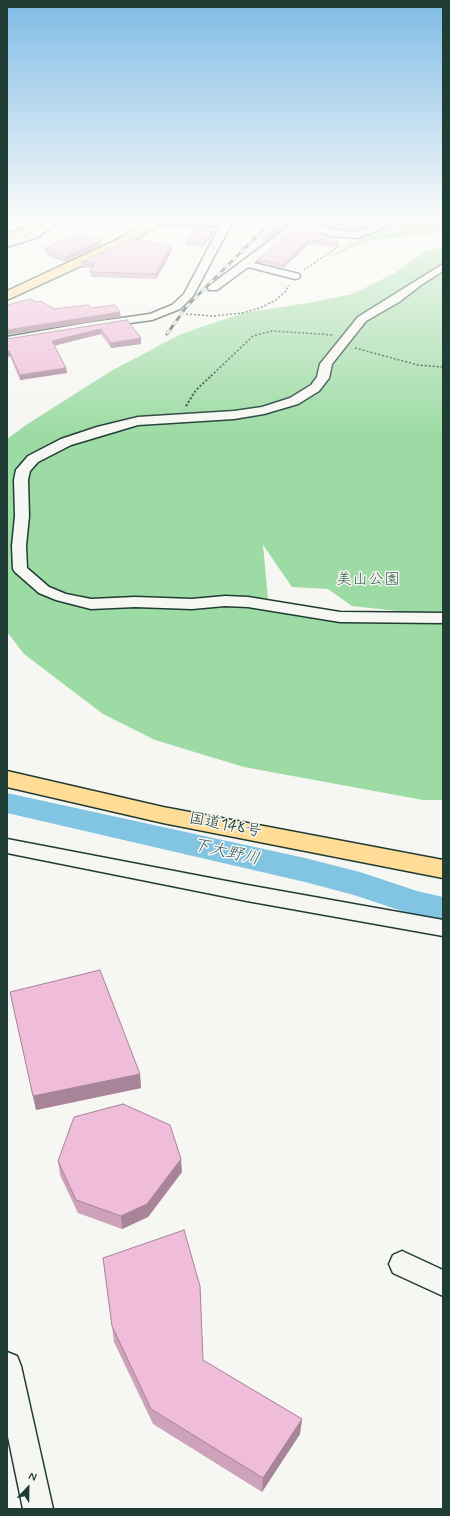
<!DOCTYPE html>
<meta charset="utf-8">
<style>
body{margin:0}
#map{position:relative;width:450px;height:1516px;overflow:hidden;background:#f6f6f2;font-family:Mynerve,sans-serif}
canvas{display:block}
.frame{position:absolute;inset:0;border:8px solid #1f3d34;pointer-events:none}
.north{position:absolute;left:8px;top:1468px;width:40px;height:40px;-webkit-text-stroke:3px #f6f6f2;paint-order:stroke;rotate:22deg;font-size:11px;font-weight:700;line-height:16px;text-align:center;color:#1f3d34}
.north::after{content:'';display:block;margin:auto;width:14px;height:18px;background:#1f3d34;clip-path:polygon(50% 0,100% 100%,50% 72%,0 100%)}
</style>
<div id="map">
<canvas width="450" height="1516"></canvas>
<div class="frame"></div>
<div class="north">N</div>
</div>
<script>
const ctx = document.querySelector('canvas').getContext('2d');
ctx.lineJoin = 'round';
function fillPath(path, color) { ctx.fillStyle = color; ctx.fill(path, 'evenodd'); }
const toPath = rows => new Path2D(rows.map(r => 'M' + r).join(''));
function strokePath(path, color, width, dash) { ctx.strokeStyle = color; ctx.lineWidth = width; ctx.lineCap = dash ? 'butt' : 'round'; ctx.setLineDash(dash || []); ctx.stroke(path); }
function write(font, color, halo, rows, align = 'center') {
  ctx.font = font + ' Mynerve,"Klee One",sans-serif'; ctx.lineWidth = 3; ctx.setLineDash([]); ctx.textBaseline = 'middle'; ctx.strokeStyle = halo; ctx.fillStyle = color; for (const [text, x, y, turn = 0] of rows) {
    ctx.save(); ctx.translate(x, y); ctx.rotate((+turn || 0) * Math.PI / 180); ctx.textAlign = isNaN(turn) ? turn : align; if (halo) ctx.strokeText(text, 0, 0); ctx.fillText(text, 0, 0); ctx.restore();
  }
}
fillPath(toPath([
 [309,221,372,221,376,224,357,232,332,230,308,222],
 [406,221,443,222,443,232,375,240,359,244,328,259,348,244],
 [443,247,443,616,352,606,328,589,292,587,263,545,268,599,288,611,443,621,443,800,423,800,244,767,155,740,103,714,24,654,7,632,7,439,26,425,111,371,181,334,243,313,308,303,353,294,395,273,427,250]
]), '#9ddba4');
fillPath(toPath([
 [7,793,305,858,360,872,417,891,443,897,443,921,414,915,354,895,305,882,7,813,7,793]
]), '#82c5e3');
const street = toPath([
 [48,221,59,221,38,237,7,247,7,241,32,233,48,221],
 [142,221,233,221,193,296,180,309,152,320,86,329,7,343,7,337,86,323,150,314,172,305,184,294,220,226,146,224,142,221],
 [296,221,306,221,333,230,357,232,384,223,389,226,358,238,332,236,301,226,254,263,299,274,300,276,299,278,295,279,248,267,217,290,209,290,208,288,209,286,296,221],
 [443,264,443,271,421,285,399,302,366,321,332,364,329,378,319,391,298,404,264,414,234,419,138,425,71,445,38,462,30,471,28,480,29,516,26,546,27,568,49,587,66,594,91,599,135,597,192,599,225,596,248,597,340,612,443,613,443,623,340,622,248,607,225,606,192,609,135,607,91,609,56,600,39,593,15,572,13,569,12,546,15,516,14,480,16,470,28,456,61,439,97,427,138,417,234,411,262,407,290,398,311,385,317,377,320,364,358,317,443,264],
 [7,839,247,885,443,920,443,936,247,901,7,853,7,839],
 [402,1251,443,1270,443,1296,393,1273,389,1264,393,1255,402,1251],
 [7,1352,17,1356,21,1366,53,1509,23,1509,7,1432,7,1352]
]);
const highway = toPath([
 [32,221,46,221,34,231,7,242,7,234,26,227,32,221],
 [152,221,167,221,120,248,7,300,7,291,112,242,152,221],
 [7,771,163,807,443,860,443,878,163,823,7,787,7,771]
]);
strokePath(street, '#1f3d34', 3);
strokePath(highway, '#1f3d34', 3);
strokePath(toPath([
 [304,270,341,245],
 [186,314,213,316,242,313,260,308,276,300,286,291,289,285],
 [355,348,418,365,443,367],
 [211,376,253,336,272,331,334,335]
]), '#1f3d34', 1.5, [2, 2]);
strokePath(toPath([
 [186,406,196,390,212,375]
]), '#1f3d34', 2, [2, 2]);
fillPath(street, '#f6f6f2');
fillPath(highway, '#ffdd96');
const rail = toPath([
 [167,334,187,306,272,221]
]);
strokePath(rail, '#1f3d34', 3);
strokePath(rail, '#f6f6f2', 2, [5.5]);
fillPath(toPath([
 [279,221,293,221,265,242,261,241,261,238],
 [301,224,338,242,337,247,309,244,283,268,258,262,258,259],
 [214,233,203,247,186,245,186,241],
 [101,240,101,245,65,262,46,255,46,253,45,253,45,248],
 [172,251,156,279,91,277,90,272,92,268,82,268,81,262],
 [127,320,141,338,141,344,111,348,101,334,54,346,66,368,67,373,20,380,10,356,7,358,7,339],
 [10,992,140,1074,141,1088,36,1110],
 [58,1161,182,1172,148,1217,122,1229,78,1213,60,1175],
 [103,1258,203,1360,302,1419,300,1434,262,1492,153,1424,114,1342]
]), '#cea2bb');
fillPath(toPath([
 [289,221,293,221,265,242,266,239],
 [214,228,214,233,203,247,203,243],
 [101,240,101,245,65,262,65,257],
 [309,240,309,244,283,268,283,265],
 [171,246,172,251,156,279,156,274],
 [120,312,121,317,7,335,7,330],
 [101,329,101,334,52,346,52,341],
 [141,338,141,344,111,348,111,343],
 [9,351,10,356,7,358,7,352],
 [66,368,67,373,20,380,20,375],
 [140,1074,141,1088,36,1110,33,1096],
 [181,1159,182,1172,148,1217,122,1229,121,1216],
 [302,1419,300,1434,262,1492,263,1478]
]), '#a78498');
const building = toPath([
 [279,221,289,221,266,239,261,238,279,221],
 [301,224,338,242,338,244,309,240,283,265,258,259,301,224],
 [196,227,214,228,203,243,186,241,196,227],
 [78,234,101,240,65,257,46,250,48,249,45,248,78,234],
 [131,238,171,246,156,274,90,272,95,262,81,262,119,245,131,238],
 [30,299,37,302,41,301,54,309,88,305,91,308,115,305,120,312,7,330,7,305,30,299],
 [127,320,141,338,111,343,101,329,52,341,66,368,20,375,9,351,7,352,7,339,127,320],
 [100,970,140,1074,33,1096,10,992,100,970],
 [123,1104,170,1125,181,1159,147,1204,121,1216,76,1200,58,1161,74,1117,123,1104],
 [184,1230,200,1286,203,1360,302,1419,263,1478,151,1409,112,1326,103,1258,184,1230]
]);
fillPath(building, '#efbcd9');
strokePath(building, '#a78498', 1);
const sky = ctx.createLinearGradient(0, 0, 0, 434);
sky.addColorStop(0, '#7fbbe6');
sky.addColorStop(0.51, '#fbfbf9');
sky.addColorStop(1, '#fbfbf900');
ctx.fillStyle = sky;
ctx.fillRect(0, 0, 450, 434);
write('16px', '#385d4a', '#f6f6f2', [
 ["美山公園",368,581]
]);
write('16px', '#1f3d34', '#f6f6f2', [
 ["国道148号",225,826,11]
]);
write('italic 17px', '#385f60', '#f6f6f2', [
 ["下大野川",226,853,13]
]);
</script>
